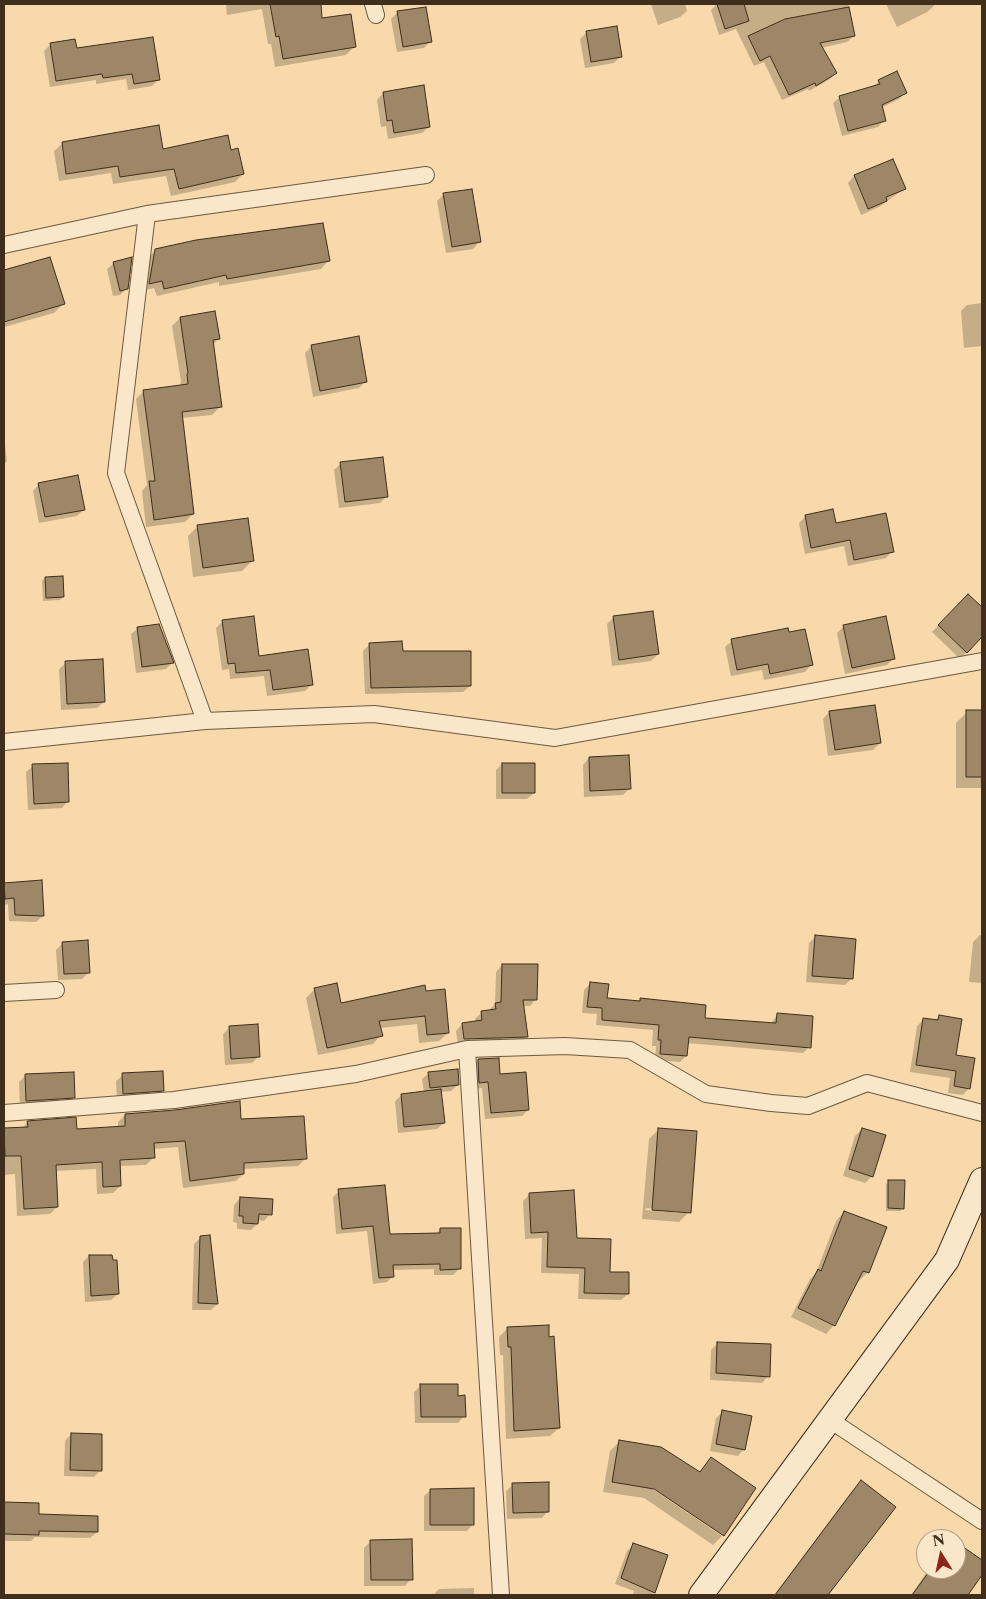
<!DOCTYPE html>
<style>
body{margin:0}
#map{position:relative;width:986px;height:1599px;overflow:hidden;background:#f7d9ab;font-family:"Libre Caslon Text",serif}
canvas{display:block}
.frame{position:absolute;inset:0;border:5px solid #3e2e1b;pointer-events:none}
.north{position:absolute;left:916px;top:1529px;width:50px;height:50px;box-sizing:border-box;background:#fae6c8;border:1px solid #af9c83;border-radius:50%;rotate:350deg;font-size:14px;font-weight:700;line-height:20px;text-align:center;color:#3e2e1b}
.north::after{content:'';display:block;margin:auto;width:18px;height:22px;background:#8f2418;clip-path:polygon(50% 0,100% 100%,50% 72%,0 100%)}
</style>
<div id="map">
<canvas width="986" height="1599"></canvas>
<div class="frame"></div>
<div class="north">N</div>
</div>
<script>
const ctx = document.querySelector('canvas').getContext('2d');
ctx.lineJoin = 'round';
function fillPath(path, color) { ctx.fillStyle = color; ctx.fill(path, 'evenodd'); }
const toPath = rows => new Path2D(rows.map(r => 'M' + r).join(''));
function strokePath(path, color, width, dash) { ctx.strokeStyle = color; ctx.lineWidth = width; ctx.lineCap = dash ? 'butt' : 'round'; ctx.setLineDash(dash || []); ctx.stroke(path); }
fillPath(toPath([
 [226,4,292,4,294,15,355,46,346,55,275,67,271,44,268,44,262,9,227,15],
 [651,4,685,4,687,11,680,17,658,25],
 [717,4,848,4,854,36,847,42,821,48,836,73,830,79,809,91,808,89,782,100,764,62,754,66,736,29,719,35,711,10],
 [886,4,933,4,934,6,927,12,897,27],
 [398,12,430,42,424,48,397,52,391,19],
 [587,32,620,57,614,63,585,68,580,39],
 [51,44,76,49,158,80,152,86,128,90,126,79,96,84,96,80,50,87,44,51],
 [879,81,905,93,899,99,881,108,884,120,878,127,842,136,833,103,840,97,872,88],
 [383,93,429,127,422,133,388,139,386,126,381,127,377,100],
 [158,127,162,151,230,151,243,174,235,182,171,196,166,176,113,184,111,173,59,181,54,151,62,144],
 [892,160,904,189,879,207,861,215,848,183,854,176],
 [444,194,479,242,473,249,446,253,437,201],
 [155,251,328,261,321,269,219,286,219,282,157,296,154,288,142,291,147,258],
 [50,258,63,304,54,313,4,327,4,272],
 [114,263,127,288,120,295,113,296,107,269],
 [982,303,982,346,964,348,961,311,967,305],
 [180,318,218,339,213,345,220,407,212,415,182,418,193,514,185,522,146,527,142,491,147,485,136,399,144,391,180,386,181,381,172,326],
 [312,346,366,381,359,388,313,397,305,353],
 [4,436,7,461,4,464],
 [340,464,386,497,380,503,339,508,334,470],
 [39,484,84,509,77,516,39,523,33,491],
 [806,516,892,551,886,558,848,566,844,546,805,554,799,523],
 [198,526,252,561,242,571,193,577,188,536],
 [45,578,63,597,60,600,43,601,42,581],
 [968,595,982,609,982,636,960,659,932,632],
 [613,618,658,654,651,661,612,666,607,624],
 [223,621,258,657,311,685,305,691,267,696,264,676,230,679,229,669,222,670,216,628],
 [180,622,183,634,178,640,174,629],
 [844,626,893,659,887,665,845,674,837,633],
 [138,628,172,663,166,669,136,673,131,634],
 [732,641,811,665,805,672,764,680,762,670,731,676,725,647],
 [370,644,402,653,470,686,463,692,365,694,363,651],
 [66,663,104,702,97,708,61,710,59,669],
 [829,712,880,743,873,750,828,756,823,719],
 [967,712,982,712,982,788,956,788,956,723],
 [589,758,629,789,623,795,584,797,583,765],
 [502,764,534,793,527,799,496,799,496,770],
 [33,766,68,801,62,808,28,810,26,772],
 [4,884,43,916,36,922,9,921,8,904,4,905],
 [980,935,982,935,982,983,969,982,973,942],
 [815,937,852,978,845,985,806,982,809,943],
 [63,943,89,972,82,979,58,980,56,950],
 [502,965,536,999,530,1006,522,1006,526,1036,520,1043,458,1045,456,1031,462,1024,476,1023,475,1019,482,1012,489,1010,495,1004,496,972],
 [590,984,606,1000,638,1002,641,999,703,1019,771,1024,777,1015,809,1047,803,1053,687,1043,686,1056,680,1062,655,1060,656,1046,652,1046,653,1030,596,1025,597,1014,582,1013,584,990],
 [315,989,340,1004,425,992,448,1033,439,1041,419,1043,417,1024,380,1028,381,1035,373,1044,318,1055,306,998],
 [939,1016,969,1088,963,1095,948,1093,950,1078,910,1072,917,1026,924,1019,935,1021],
 [230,1027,258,1057,252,1063,225,1065,223,1034],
 [478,1060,528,1110,522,1116,485,1119,482,1088,473,1089,472,1066],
 [429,1073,458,1085,451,1091,440,1092,444,1123,437,1129,398,1133,395,1101,402,1095,424,1093,422,1079],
 [123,1075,163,1090,156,1097,117,1100,116,1081],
 [25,1076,74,1097,67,1104,20,1107,19,1082],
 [125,1115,240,1120,305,1159,298,1166,243,1169,243,1174,236,1181,183,1188,178,1147,153,1149,153,1158,146,1165,119,1166,120,1186,113,1193,97,1194,96,1169,55,1171,57,1207,50,1214,17,1216,15,1174,4,1175,4,1129,22,1128,28,1122,76,1131,118,1128,118,1122],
 [659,1129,689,1212,679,1222,642,1219,649,1139],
 [646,1208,682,1211,682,1213,645,1210],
 [862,1129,872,1176,865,1183,843,1176,855,1136],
 [889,1181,903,1208,900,1211,886,1211,886,1184],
 [339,1191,389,1236,435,1235,440,1229,459,1269,453,1275,434,1275,434,1269,392,1270,393,1276,387,1282,373,1284,367,1231,336,1234,333,1197],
 [530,1194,628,1294,621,1300,578,1299,579,1274,541,1273,542,1238,525,1239,523,1201],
 [240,1198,270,1214,264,1221,257,1220,257,1224,251,1230,237,1229,237,1223,233,1222,234,1205],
 [4,1212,5,1238,4,1239],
 [844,1212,868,1272,859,1281,857,1280,834,1325,826,1334,791,1317,810,1279,816,1273,836,1221],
 [201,1237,217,1304,211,1310,192,1310,194,1244],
 [89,1256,118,1294,111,1300,85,1302,83,1262],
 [507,1329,559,1428,550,1436,506,1439,503,1355,500,1355,499,1337],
 [718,1343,768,1376,762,1383,710,1380,711,1350],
 [421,1385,456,1397,464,1416,458,1423,415,1423,414,1392],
 [723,1412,744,1449,738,1456,710,1451,716,1418],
 [71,1434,100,1471,94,1477,64,1476,65,1441],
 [620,1441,698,1473,711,1458,755,1488,723,1535,649,1484,648,1486,722,1536,713,1545,644,1498,603,1492,610,1451],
 [861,1482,846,1569,827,1595,774,1595,851,1492],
 [513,1485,548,1511,542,1518,507,1519,506,1491],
 [431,1490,473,1524,467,1531,424,1531,424,1496],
 [4,1503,38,1504,38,1516,97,1532,90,1538,35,1537,31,1541,4,1541],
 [371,1541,411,1579,405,1586,364,1586,364,1548],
 [956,1543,982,1562,982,1573,966,1595,911,1595,929,1569,956,1569],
 [633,1545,654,1592,651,1595,638,1595,633,1594,634,1591,615,1584,627,1551],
 [474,1588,474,1595,433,1595,439,1589]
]), '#0003');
const building = toPath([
 [270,4,321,4,322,18,351,14,356,47,283,59,279,36,276,37,270,4],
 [717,4,744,4,749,21,725,29,717,4],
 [426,7,432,42,403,47,397,11,426,7],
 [849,7,855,36,820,43,837,73,816,86,815,83,789,95,770,56,760,61,748,36,785,19,849,7],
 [617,26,622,57,591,62,586,31,617,26],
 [153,37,160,80,134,84,132,74,103,78,102,74,56,81,50,43,75,39,77,48,153,37],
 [897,71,907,93,882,105,886,121,848,131,839,96,880,84,878,80,897,71],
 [424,85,430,127,394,133,392,120,387,121,383,92,424,85],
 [159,125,163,149,228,135,231,150,238,148,244,174,179,189,174,169,120,177,118,166,66,174,62,142,159,125],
 [893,159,906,189,886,197,887,201,868,209,854,175,893,159],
 [472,189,481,242,452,247,443,193,472,189],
 [323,223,330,261,227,279,226,275,164,289,162,281,149,284,155,249,196,240,323,223],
 [50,257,65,304,4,322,4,270,50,257],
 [132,257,128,289,120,291,113,262,132,257],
 [215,311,220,339,213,340,222,407,182,412,194,514,154,520,149,481,155,481,143,390,188,384,187,374,188,373,180,317,215,311],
 [359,336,367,382,320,391,311,345,359,336],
 [383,457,388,497,345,502,340,462,383,457],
 [78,475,85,510,45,517,38,483,78,475],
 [833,509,836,523,886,513,894,552,854,560,850,540,811,548,805,515,833,509],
 [248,518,254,561,203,568,197,525,248,518],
 [63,576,64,597,46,598,45,577,63,576],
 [968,594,982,607,982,637,967,653,938,625,968,594],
 [653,611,659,654,619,660,613,616,653,611],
 [254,616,259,656,308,649,313,685,273,690,270,670,236,673,235,663,228,664,222,620,254,616],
 [886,616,895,659,852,668,843,625,886,616],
 [159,624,174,663,142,667,137,627,159,624],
 [788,628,789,632,805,629,813,665,770,674,768,664,737,670,731,639,788,628],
 [402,641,403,651,471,651,471,686,371,688,369,643,402,641],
 [103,659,105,702,67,704,65,661,103,659],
 [875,705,881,743,835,750,829,711,875,705],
 [966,710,982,710,982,777,966,777,966,710],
 [629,755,631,789,590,791,589,757,629,755],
 [68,763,69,802,34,804,32,764,68,763],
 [502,763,535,763,535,793,502,793,502,763],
 [42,880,44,916,15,915,14,898,5,899,4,883,42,880],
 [815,935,856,939,853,979,812,976,815,935],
 [88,940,90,973,64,974,62,942,88,940],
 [502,964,538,964,537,1000,523,1000,528,1037,464,1039,462,1023,482,1020,481,1011,496,1009,495,1003,501,1002,502,964],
 [590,982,609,984,607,998,640,1001,640,998,706,1005,705,1018,776,1023,777,1013,813,1016,811,1048,689,1037,687,1056,660,1054,661,1040,658,1040,659,1025,602,1020,602,1008,587,1007,590,982],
 [337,983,341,1003,425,985,426,991,445,989,449,1033,427,1035,425,1016,379,1021,383,1036,327,1048,314,988,337,983],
 [939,1015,962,1019,956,1055,975,1058,970,1089,954,1086,956,1071,916,1065,923,1018,938,1020,939,1015],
 [258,1024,260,1057,231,1059,229,1026,258,1024],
 [499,1058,500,1074,526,1072,529,1110,491,1113,488,1082,479,1083,478,1059,499,1058],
 [458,1069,459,1085,430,1088,428,1072,458,1069],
 [163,1071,164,1091,123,1094,122,1073,163,1071],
 [74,1072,75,1098,26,1101,25,1074,74,1072],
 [441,1089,445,1123,404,1127,401,1094,441,1089],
 [240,1101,241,1119,304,1116,307,1159,244,1163,244,1174,190,1181,185,1141,154,1143,155,1158,120,1160,121,1186,103,1187,102,1162,56,1165,58,1207,24,1209,21,1156,5,1156,4,1128,28,1127,27,1121,76,1117,77,1129,125,1126,125,1114,175,1110,240,1101],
 [658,1128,697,1131,691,1213,652,1210,658,1128],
 [862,1128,886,1135,873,1177,849,1169,862,1128],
 [888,1180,905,1180,904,1209,888,1208,888,1180],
 [385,1185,390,1234,440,1233,440,1228,461,1228,461,1269,440,1270,440,1264,393,1265,394,1277,379,1278,373,1226,342,1229,338,1189,385,1185],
 [574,1190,577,1238,611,1239,610,1272,629,1272,629,1294,584,1293,585,1268,547,1267,548,1232,531,1233,529,1193,574,1190],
 [240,1197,273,1199,272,1215,259,1214,258,1224,243,1223,243,1216,239,1216,240,1197],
 [844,1211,887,1227,869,1273,863,1271,835,1326,798,1308,818,1269,821,1271,844,1211],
 [210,1235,218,1304,198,1303,200,1236,210,1235],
 [89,1255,112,1255,113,1260,117,1260,119,1294,91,1296,89,1255],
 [549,1325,549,1337,554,1336,560,1428,514,1431,511,1347,508,1347,507,1327,549,1325],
 [717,1342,771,1344,770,1377,716,1373,717,1342],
 [420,1384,458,1384,458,1396,465,1395,466,1417,421,1417,420,1384],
 [722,1410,752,1416,745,1450,716,1444,722,1410],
 [71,1433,102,1434,102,1471,70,1470,71,1433],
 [619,1440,661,1447,700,1472,711,1457,756,1488,724,1536,654,1489,612,1482,619,1440],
 [861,1480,896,1507,828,1595,775,1595,861,1480],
 [549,1482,549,1512,513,1513,512,1483,549,1482],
 [474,1488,474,1525,430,1525,430,1489,474,1488],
 [4,1502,39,1503,39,1514,98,1516,98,1532,39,1531,39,1535,4,1534,4,1502],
 [412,1539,413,1580,371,1580,370,1540,412,1539],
 [956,1542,982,1560,982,1575,968,1595,912,1595,931,1569,956,1569,956,1542],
 [633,1543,668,1555,655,1593,621,1578,633,1543]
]);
fillPath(building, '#9e8766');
strokePath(building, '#3e2e1b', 1);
const street = toPath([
 [373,4,376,15],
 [147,214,116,473,205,721],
 [4,245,147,214,426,175],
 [4,742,205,721,374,714,555,738,982,661],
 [4,993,56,990],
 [467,1049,501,1595],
 [4,1113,174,1100,356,1074,467,1049,565,1046,630,1050,706,1094,771,1103,808,1106,867,1083,982,1113],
 [830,1420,982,1521]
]);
const secondary = toPath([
 [701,1595,947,1260,982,1180]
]);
strokePath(street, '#6c593f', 18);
strokePath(secondary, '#3e2e1b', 26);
strokePath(street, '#fae6c8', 16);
strokePath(secondary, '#fae6c8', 24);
</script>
